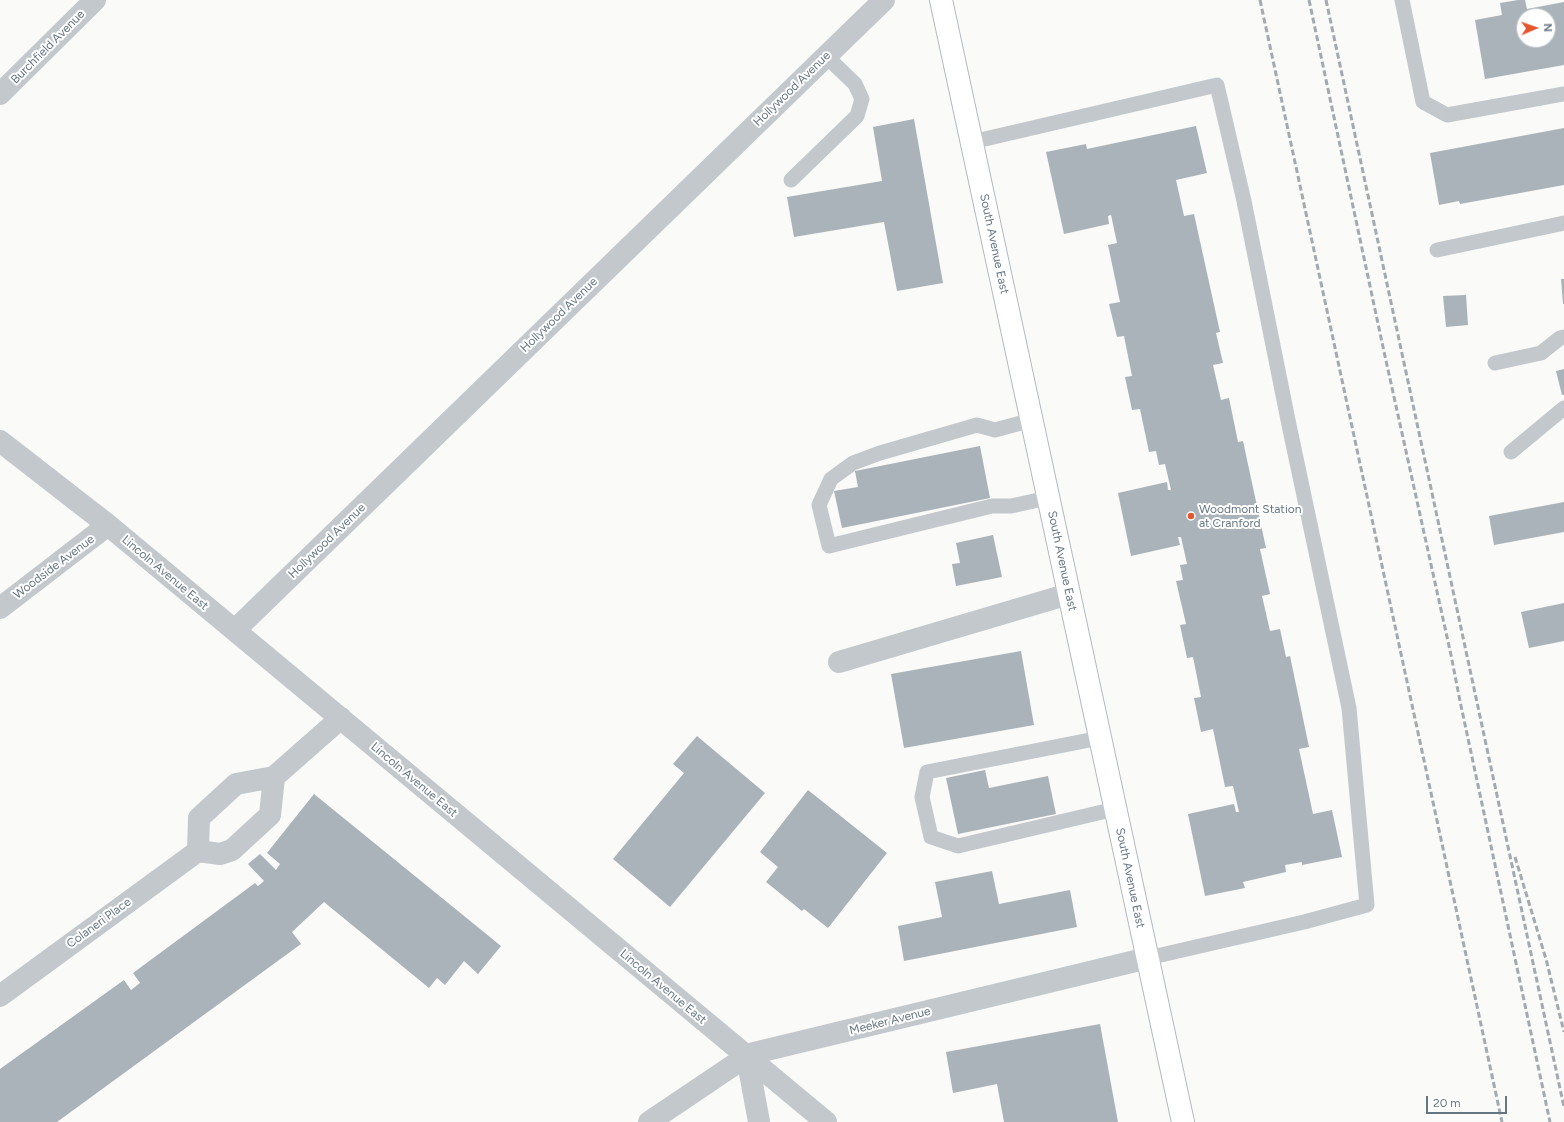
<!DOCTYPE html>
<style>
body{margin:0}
#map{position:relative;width:1564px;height:1122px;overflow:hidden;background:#fafaf8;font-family:Figtree,sans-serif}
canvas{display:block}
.north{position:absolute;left:1516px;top:8px;width:40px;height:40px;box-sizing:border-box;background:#fff;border:1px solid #c1c8cd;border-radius:50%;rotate:88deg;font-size:11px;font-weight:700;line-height:16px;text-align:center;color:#657683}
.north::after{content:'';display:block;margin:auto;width:14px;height:18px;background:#e4572e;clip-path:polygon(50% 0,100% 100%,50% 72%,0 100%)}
.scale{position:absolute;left:1426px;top:1096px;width:81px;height:18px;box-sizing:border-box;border:2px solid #657683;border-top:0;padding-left:5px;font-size:12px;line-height:14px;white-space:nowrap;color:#657683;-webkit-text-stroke:3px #fff;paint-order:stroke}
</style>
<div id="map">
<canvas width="1564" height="1122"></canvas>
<div class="north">N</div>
<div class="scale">20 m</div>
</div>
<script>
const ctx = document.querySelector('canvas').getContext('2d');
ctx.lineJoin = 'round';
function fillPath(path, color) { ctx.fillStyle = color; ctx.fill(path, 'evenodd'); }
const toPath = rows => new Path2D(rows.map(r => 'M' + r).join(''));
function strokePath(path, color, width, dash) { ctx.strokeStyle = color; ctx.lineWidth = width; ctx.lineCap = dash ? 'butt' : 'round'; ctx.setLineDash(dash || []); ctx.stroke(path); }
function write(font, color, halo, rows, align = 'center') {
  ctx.font = font + ' Figtree,sans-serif'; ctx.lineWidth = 4; ctx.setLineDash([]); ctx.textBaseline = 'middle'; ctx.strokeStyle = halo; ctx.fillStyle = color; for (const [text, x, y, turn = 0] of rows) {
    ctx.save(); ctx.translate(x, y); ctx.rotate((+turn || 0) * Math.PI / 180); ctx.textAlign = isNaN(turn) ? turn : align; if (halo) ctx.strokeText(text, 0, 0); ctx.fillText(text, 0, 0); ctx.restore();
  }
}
fillPath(toPath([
 [1518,0,1525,0,1527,9,1564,2,1564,65,1485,79,1475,20,1502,15,1500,3],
 [1524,16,1548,16,1548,40,1524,40],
 [914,119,943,283,897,291,884,222,794,237,787,197,882,181,873,127],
 [1196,126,1207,173,1176,180,1184,216,1194,214,1220,332,1216,333,1223,363,1213,365,1221,400,1229,398,1238,442,1243,441,1266,548,1260,549,1270,594,1262,596,1270,631,1280,629,1286,657,1290,656,1309,747,1299,749,1313,814,1332,810,1342,857,1302,865,1302,862,1285,865,1286,872,1243,882,1245,888,1205,896,1188,814,1234,804,1236,812,1239,812,1233,786,1225,787,1213,729,1201,732,1194,698,1201,697,1193,657,1187,658,1180,625,1186,624,1176,581,1183,580,1180,565,1187,564,1181,537,1178,537,1180,545,1131,556,1118,493,1167,482,1168,490,1171,490,1165,464,1159,465,1156,451,1149,452,1140,409,1132,410,1125,377,1132,376,1124,336,1117,337,1109,304,1120,302,1108,245,1117,243,1111,215,1108,216,1109,224,1064,234,1046,152,1086,144,1087,149],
 [1564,128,1564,185,1460,204,1459,201,1439,205,1430,153],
 [1561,279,1564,279,1564,304,1563,304],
 [1466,295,1468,325,1446,327,1443,296],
 [1564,369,1564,395,1562,395,1556,371],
 [980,446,990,498,842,528,834,491,858,487,855,471],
 [1564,502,1564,532,1494,545,1489,516],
 [993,535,1002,577,956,586,952,564,960,563,956,543],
 [1564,603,1564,641,1529,648,1521,612],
 [1021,651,1034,725,904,748,891,674],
 [697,736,765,793,670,907,613,859,684,773,673,764],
 [985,770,989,788,1048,776,1056,814,958,834,946,778],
 [808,790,887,853,828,928,804,909,802,911,766,882,778,867,760,852],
 [314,794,501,946,478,974,464,961,445,985,437,978,429,988,324,902,292,932,301,944,57,1122,0,1122,0,1069,124,980,131,990,140,983,133,973,255,883,258,886,264,881,248,864,260,854,276,870,280,864,267,853],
 [992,871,999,904,1070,890,1077,927,904,961,898,926,942,917,935,882],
 [1100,1024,1118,1122,1004,1122,997,1084,953,1093,946,1052]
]), '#aab3b9');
const secondary = toPath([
 [941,0,1183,1122]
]);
strokePath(secondary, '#b3babf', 24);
strokePath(toPath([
 [1402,0,1423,102,1447,115,1564,94],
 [972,142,1217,85,1244,201,1289,425,1349,708,1367,905,1304,922,1148,958],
 [791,180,857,116,862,99,855,84,826,56],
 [1437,250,1564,223],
 [1495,363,1541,353,1560,338,1564,337],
 [1032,420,995,430,977,425,880,453,853,463,831,479,819,505,829,546,992,506,1011,506,1048,498],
 [1511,452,1564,408],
 [1100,738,927,772,922,797,931,837,958,846,1115,809]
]), '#c3c8cc', 15);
strokePath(toPath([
 [0,94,95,0],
 [0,441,108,525,826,1122],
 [0,608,108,525],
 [235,630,884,0],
 [839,662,1069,594],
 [198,851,199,818,236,784,274,777,341,718],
 [0,996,198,851,220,854,232,850,270,815,274,777],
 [747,1057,759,1122],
 [649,1122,750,1054,1148,958]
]), '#c3c8cc', 22);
strokePath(secondary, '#fff', 22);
strokePath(toPath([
 [1260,0,1502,1122],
 [1309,0,1383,347,1451,655,1460,701,1550,1122],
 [1326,0,1564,1107],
 [1515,857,1546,959,1564,1032]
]), '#a2aab0', 3, [6, 3]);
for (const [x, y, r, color] of [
 [1191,516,4,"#e4572e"]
]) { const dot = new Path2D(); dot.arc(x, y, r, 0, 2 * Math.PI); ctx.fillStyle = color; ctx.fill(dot); strokePath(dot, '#fff', 1.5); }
write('12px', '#657683', '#fff', [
 ["Burchfield Avenue",48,47,-45],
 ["Hollywood Avenue",792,89,-44],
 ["South Avenue East",994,244,78],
 ["Hollywood Avenue",559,315,-44],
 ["Hollywood Avenue",327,541,-44],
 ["South Avenue East",1062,561,78],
 ["Woodside Avenue",54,567,-37],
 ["Lincoln Avenue East",165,573,40],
 ["Lincoln Avenue East",414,780,40],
 ["South Avenue East",1130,878,78],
 ["Colaneri Place",99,923,-36],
 ["Lincoln Avenue East",663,987,40],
 ["Meeker Avenue",890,1021,-14]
]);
write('12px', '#657683', '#fff', [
 ["Woodmont Station",1199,509],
 ["at Cranford",1199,523]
], 'left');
</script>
